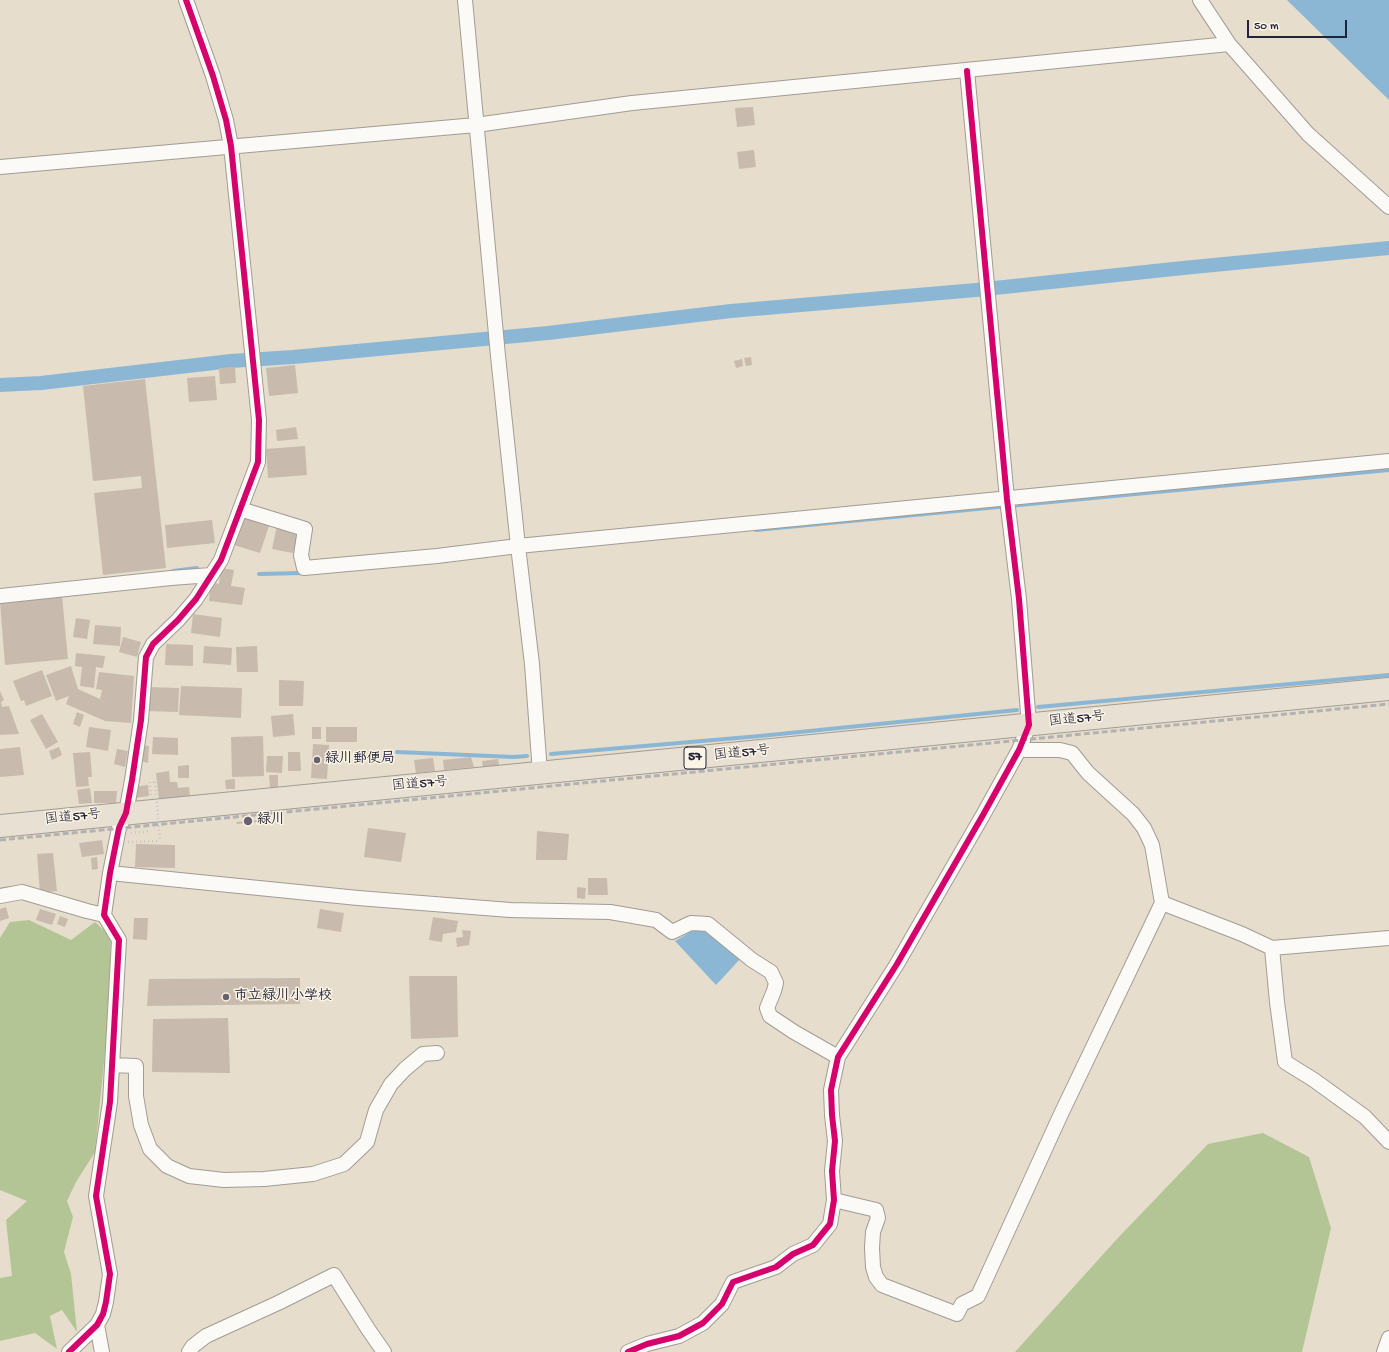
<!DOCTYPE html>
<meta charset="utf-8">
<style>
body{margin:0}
#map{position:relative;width:1389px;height:1352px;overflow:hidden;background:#e6ddcc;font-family:"Gochi Hand",sans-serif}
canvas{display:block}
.scale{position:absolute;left:1247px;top:20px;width:100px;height:18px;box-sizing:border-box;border:2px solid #22223b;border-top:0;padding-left:5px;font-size:12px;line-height:14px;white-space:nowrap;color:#22223b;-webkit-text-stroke:3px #fcf5e5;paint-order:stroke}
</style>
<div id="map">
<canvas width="1389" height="1352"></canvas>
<div class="scale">50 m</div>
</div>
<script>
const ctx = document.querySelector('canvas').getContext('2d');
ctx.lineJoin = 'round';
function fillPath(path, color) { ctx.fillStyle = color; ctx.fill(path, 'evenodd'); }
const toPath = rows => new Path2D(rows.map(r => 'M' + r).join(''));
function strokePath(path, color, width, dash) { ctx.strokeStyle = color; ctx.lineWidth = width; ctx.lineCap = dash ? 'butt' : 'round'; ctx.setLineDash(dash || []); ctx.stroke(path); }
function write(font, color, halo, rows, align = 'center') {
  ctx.font = font + ' "Gochi Hand","Klee One",sans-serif'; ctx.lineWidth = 3; ctx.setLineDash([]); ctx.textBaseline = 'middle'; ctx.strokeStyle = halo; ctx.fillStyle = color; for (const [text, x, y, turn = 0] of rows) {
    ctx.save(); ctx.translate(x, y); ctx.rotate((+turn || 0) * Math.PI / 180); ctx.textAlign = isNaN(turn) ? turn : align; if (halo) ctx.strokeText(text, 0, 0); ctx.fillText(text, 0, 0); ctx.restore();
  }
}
fillPath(toPath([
 [29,920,71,940,95,922,111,937,107,1032,95,1152,76,1182,67,1201,73,1217,64,1252,71,1274,77,1332,62,1310,50,1316,57,1349,35,1333,0,1341,0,1278,12,1276,6,1220,27,1201,0,1190,0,938,10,922],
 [1263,1133,1309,1157,1331,1228,1302,1352,1015,1352,1116,1240,1208,1144]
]), '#b3c595');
fillPath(toPath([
 [1287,0,1389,0,1389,100,1289,2],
 [707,928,741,958,716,985,675,941,694,930]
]), '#8bb7d5');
strokePath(toPath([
 [756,530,1389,470],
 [173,571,197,568],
 [259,574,303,573],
 [1038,707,1389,675],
 [397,752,514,757,527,756],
 [551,754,760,736,1017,710]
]), '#8bb7d5', 4);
strokePath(toPath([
 [0,385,41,383,231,361,293,357,548,333,731,311,976,290,1183,268,1389,248]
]), '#8bb7d5', 14);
fillPath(toPath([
 [753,107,755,125,737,127,735,108],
 [754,150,756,167,739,169,737,152],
 [751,357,752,365,746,366,744,358],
 [742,359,743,366,736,368,734,361],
 [295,365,298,393,269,396,266,368],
 [235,367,236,383,220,384,219,368],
 [215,376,217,400,189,402,187,378],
 [145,379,166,568,103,575,94,493,142,488,141,476,93,481,83,386],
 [296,427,298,439,277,441,276,430],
 [305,446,307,475,268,478,266,449],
 [244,517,269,526,260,553,234,545],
 [212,520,215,543,167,548,165,525],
 [277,526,298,531,293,553,272,549],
 [221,568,234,570,231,586,245,588,242,605,209,601,211,582,219,584],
 [62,596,68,659,5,665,0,602],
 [193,614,222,618,220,637,191,633],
 [76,618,90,620,87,639,73,637],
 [95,625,121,627,120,646,93,644],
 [123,637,141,642,137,657,119,652],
 [166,644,193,645,193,666,165,665],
 [204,646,232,648,231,665,203,663],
 [257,646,258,672,237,672,236,647],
 [76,653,105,656,103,668,96,667,94,688,80,686,82,667,75,666],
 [71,666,78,689,100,699,102,690,96,689,99,672,134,676,131,723,105,721,66,704,69,696,56,701,46,675],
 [42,670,52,696,26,706,24,700,21,701,13,681],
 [279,680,304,681,303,706,279,706],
 [181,686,242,688,241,718,179,715],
 [146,687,179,688,178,712,145,711],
 [0,691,4,700,1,702,2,707,9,706,19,734,0,735],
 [77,712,84,715,80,727,73,724],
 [42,714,58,742,46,749,30,720],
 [293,714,295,735,273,737,271,716],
 [89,727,111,730,108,751,86,747],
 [312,727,321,727,321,739,312,739],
 [326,727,357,727,357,742,326,742],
 [263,736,264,776,232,777,231,737],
 [153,737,178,738,178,755,152,754],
 [313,744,329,745,327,779,311,778],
 [140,745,149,746,148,763,138,760],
 [20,747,24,775,0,777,0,749],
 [59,747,62,755,52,760,49,751],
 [117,749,128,751,125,767,114,764],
 [90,752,92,777,88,777,89,786,76,787,73,753],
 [288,752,300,752,301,771,288,771],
 [267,756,283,756,282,773,266,772],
 [471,757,474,767,444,770,443,760],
 [433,758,435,771,416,773,414,760],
 [498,759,499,765,483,768,482,761],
 [189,765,189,778,178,778,178,766],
 [169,771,170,782,177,782,178,788,189,787,190,797,159,800,156,773],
 [269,775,278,775,278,789,270,789],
 [235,779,235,789,226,789,225,780],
 [148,785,149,796,133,798,132,787],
 [90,788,92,803,79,804,77,790],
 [94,791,117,791,116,803,94,803],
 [258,820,258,822,237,824,236,822],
 [368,828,406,833,401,862,364,857],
 [537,831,569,834,567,860,536,860],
 [102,840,104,854,82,857,79,843],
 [136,844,175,845,175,868,135,867],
 [53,853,57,891,40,893,37,854],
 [97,857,98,869,92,870,91,858],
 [588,878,607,878,608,895,588,895],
 [577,887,586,888,585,899,577,898],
 [6,907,9,918,0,921,0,909],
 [40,909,56,914,52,925,36,920],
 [320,909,344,913,341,932,317,928],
 [60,916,68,919,65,927,57,924],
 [433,917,458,921,456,932,443,934,442,942,429,940],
 [134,918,148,918,147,940,133,939],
 [462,930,471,931,469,945,457,947,456,938,463,937],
 [409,976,457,976,458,1037,411,1039],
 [300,978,300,1004,147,1006,149,979],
 [228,1018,230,1073,152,1072,153,1019]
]), '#c8bbad');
const minor = toPath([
 [465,0,498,356,518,546,532,664,540,773],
 [1200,0,1229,44,1308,134,1389,207],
 [0,167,476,125,632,103,1229,44],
 [240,509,305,529,301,555,304,568,437,556,518,546,1389,461],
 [0,596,171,578,211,575],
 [110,873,358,898,510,910,610,912,656,920,672,932,691,923,708,924,752,960,771,972,776,983,774,991,767,1008,770,1016,794,1032,838,1057],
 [0,896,22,892,87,911,104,915],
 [1162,903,1242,934,1272,948,1389,938],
 [1272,948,1277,1002,1285,1062,1314,1080,1365,1117,1389,1142],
 [112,1065,136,1066,136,1096,141,1125,150,1149,167,1166,189,1176,224,1180,264,1179,313,1174,344,1164,367,1142,376,1110,391,1084,405,1069,423,1054,437,1053],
 [834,1200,876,1210,878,1218,873,1232,872,1248,873,1267,876,1277,882,1285,957,1314,962,1304,978,1296,1061,1114,1162,903,1152,845,1144,828,1133,814,1088,773,1072,753,1060,750,1019,750],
 [97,1325,102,1352],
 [69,1352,97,1325,103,1314,106,1302,110,1274,96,1196,110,1102,119,940,104,915,110,873,119,828,126,813,132,780,141,720,146,657,153,644,178,620,196,599,221,560,258,462,259,420,231,146,226,120,213,76,186,0],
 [189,1352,193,1346,206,1336,278,1303,334,1275,368,1329,384,1352],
 [628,1352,647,1344,679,1336,703,1323,722,1304,733,1282,776,1267,793,1254,813,1245,830,1224,834,1200,832,1171,835,1141,832,1115,831,1090,838,1057,897,964,983,815,1019,750,1029,725,1019,599,1007,499,967,71],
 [1384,1352,1389,1338]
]);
const trunk = toPath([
 [0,826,1389,689]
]);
strokePath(minor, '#a19c95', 16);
strokePath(trunk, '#a19c95', 24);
strokePath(toPath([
 [151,795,150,782,155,782],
 [131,833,151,831],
 [128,842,160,841]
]), '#c7c6c4', 2.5, [1, 3]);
strokePath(minor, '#fbfaf7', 14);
strokePath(trunk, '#e7e0d3', 22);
strokePath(toPath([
 [0,840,1389,704]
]), '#b3b2b2', 3, [6, 3]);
strokePath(toPath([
 [155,782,160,841]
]), '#c7c6c4', 2.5, [1, 3]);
strokePath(toPath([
 [69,1352,97,1325,103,1314,106,1302,110,1274,96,1196,110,1102,119,940,104,915,110,873,119,828,126,813,132,780,141,720,146,657,153,644,178,620,196,599,221,560,258,462,259,420,231,146,226,120,213,76,186,0],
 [628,1352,647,1344,679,1336,703,1323,722,1304,733,1282,776,1267,793,1254,813,1245,830,1224,834,1200,832,1171,835,1141,832,1115,831,1090,838,1057,897,964,983,815,1019,750,1029,725,1019,599,1007,499,967,71]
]), '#d6006c', 6);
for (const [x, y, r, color] of [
 [317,760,4,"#67636e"],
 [248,821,5,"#67636e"],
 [226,997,4,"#67636e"]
]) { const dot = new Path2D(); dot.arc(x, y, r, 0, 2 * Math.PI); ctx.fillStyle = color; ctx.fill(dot); strokePath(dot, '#fcf5e5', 1.5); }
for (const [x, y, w] of [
 [695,758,22]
]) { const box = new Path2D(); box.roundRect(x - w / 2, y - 11, w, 22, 3); ctx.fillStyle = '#fcf5e5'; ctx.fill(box); strokePath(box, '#22223b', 1); }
write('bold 13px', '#22223b', null, [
 ["57",695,758]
]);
write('14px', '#22223b', '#fcf5e5', [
 ["国道57号",1077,720,-6],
 ["国道57号",742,754,-6],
 ["国道57号",420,785,-5],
 ["国道57号",73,818,-6]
]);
write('bold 14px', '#22223b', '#fcf5e5', [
 ["緑川郵便局",325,760],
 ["緑川",257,821],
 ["市立緑川小学校",234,997]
], 'left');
</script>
